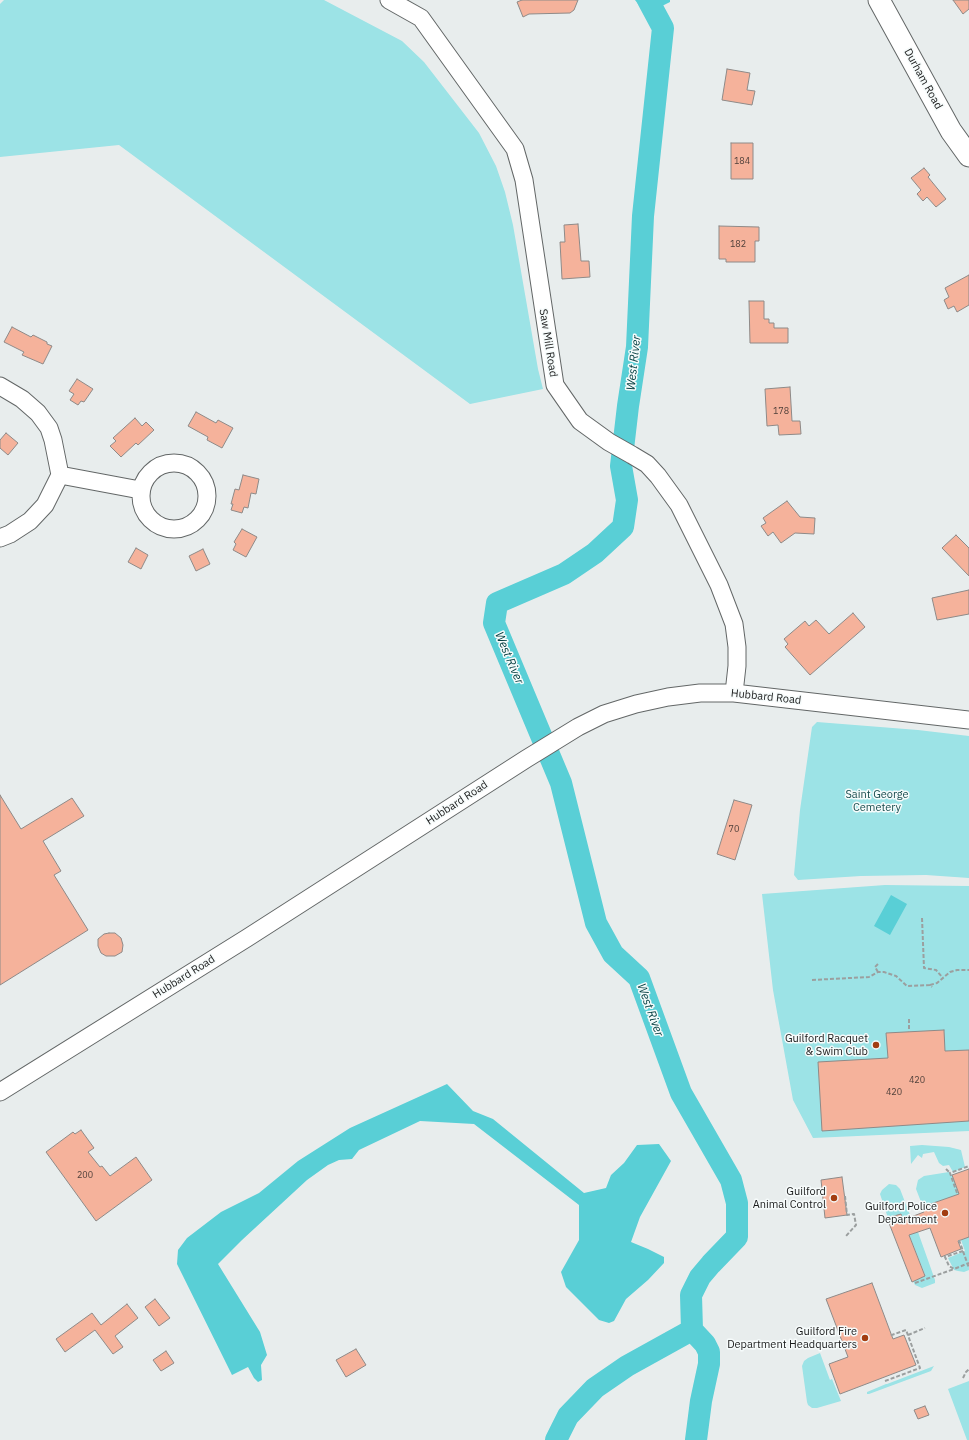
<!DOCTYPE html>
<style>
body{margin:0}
canvas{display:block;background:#e8eded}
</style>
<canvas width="969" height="1440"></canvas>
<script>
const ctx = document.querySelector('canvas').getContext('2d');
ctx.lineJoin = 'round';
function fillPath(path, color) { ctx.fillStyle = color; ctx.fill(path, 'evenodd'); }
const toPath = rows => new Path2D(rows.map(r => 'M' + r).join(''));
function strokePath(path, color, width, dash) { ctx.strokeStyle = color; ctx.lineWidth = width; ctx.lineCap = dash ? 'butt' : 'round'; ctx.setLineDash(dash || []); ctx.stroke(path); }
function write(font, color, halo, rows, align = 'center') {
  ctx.font = font + ' "IBM Plex Sans",sans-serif'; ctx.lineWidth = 3; ctx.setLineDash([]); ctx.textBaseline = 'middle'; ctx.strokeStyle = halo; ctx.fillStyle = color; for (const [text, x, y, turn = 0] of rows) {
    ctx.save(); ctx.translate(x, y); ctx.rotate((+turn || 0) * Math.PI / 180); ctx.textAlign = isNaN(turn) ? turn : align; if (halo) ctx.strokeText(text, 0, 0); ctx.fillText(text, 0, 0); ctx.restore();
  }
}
fillPath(toPath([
 [4,0,324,0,402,41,424,62,479,133,496,166,505,192,513,225,538,369,543,389,470,404,119,145,0,157,0,4],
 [817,722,918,730,969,736,969,878,926,875,861,876,798,880,794,875,800,810,812,727],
 [885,885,969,886,969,1131,813,1138,793,1100,773,990,762,894],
 [922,1145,949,1147,961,1150,965,1167,953,1172,949,1165,943,1166,939,1163,934,1152,923,1154,922,1158,918,1155,911,1164,910,1146],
 [949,1172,952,1175,959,1194,923,1207,916,1189,918,1180,924,1176],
 [889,1184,896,1185,900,1189,910,1215,908,1215,909,1220,915,1233,918,1232,935,1280,935,1283,922,1288,915,1285,913,1281,925,1275,901,1214,888,1218,880,1194,882,1190],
 [969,1237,969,1270,964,1272,958,1271,954,1270,948,1258,965,1251,961,1240],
 [820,1353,830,1380,832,1379,841,1401,817,1408,812,1408,808,1405,807,1402,802,1366,804,1361,808,1358],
 [934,1366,931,1371,869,1394,867,1394,867,1392,886,1384,887,1384],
 [969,1381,969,1440,967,1440,948,1389]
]), '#9ce3e6');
fillPath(toPath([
 [635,0,670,0,670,2,660,7,638,4],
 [891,895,907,904,890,935,874,926],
 [447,1084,473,1111,493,1119,584,1193,606,1188,611,1175,624,1163,637,1145,659,1144,671,1161,640,1217,631,1242,648,1249,664,1257,664,1263,648,1280,626,1299,614,1321,609,1323,599,1320,566,1287,561,1272,579,1240,579,1205,474,1124,420,1121,359,1150,352,1159,339,1160,328,1165,307,1180,242,1240,218,1264,260,1332,267,1355,261,1365,262,1380,258,1382,254,1378,248,1367,232,1375,177,1264,178,1250,187,1238,221,1212,259,1193,298,1161,350,1128]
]), '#59cfd6');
strokePath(toPath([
 [648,0,663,28,643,216,637,347,628,406,621,466,627,500,623,527,595,553,564,574,497,603,494,623,561,783,596,923,613,954,639,978,681,1093,731,1180,737,1203,737,1237,711,1264,700,1277,691,1295,692,1330],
 [692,1330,705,1344,709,1352,709,1364,701,1401,696,1440],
 [556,1440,568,1416,595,1388,627,1366,692,1330]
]), '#59cfd6', 22);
const building = toPath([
 [522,0,578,0,574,10,570,13,529,14,523,17,517,2,522,0],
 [953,0,969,0,969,9,963,14,953,0],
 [727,69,750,73,747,90,755,91,752,105,722,100,727,69],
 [731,143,753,143,753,179,731,179,731,143],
 [924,168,930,175,928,177,946,199,936,207,927,197,923,201,917,194,921,190,911,178,924,168],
 [578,224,581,261,589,261,590,277,562,279,560,242,565,242,564,225,578,224],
 [719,226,759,227,759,241,755,241,755,262,726,262,726,259,719,259,719,226],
 [969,275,969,305,957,312,954,306,948,309,944,300,949,297,945,288,969,275],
 [749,301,764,301,764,319,769,319,769,323,774,323,774,328,788,328,788,343,750,343,749,301],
 [12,327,31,337,33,335,47,342,47,344,52,346,43,364,22,355,24,352,4,342,12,327],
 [77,379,93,389,84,402,81,401,78,405,70,400,74,394,69,391,77,379],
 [790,387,792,421,800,421,801,434,779,435,778,425,767,426,765,389,790,387],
 [196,412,216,423,218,420,233,428,222,448,207,440,208,437,188,426,196,412],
 [135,418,142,426,146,422,154,430,138,445,136,443,121,457,110,446,116,441,113,438,135,418],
 [6,433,18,443,8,455,0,448,0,440,6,433],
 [243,475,259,479,256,494,251,493,248,508,244,507,242,513,231,510,233,504,231,504,235,489,239,490,243,475],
 [787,501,800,517,815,518,814,534,795,533,781,543,773,532,768,536,761,526,766,523,763,518,787,501],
 [242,529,257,537,246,557,233,550,236,544,234,542,242,529],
 [956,535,969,548,969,576,942,548,956,535],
 [136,548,148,555,141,569,128,562,136,548],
 [203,549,210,564,196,571,189,556,203,549],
 [969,590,969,614,937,620,932,598,969,590],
 [853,613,865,627,810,675,785,647,788,644,784,639,805,621,809,626,816,620,829,634,853,613],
 [0,795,21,829,72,798,84,816,43,841,61,871,54,875,88,930,0,985,0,795],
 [734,800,752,805,735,860,717,854,734,800],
 [109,933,115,933,121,938,123,945,122,952,115,956,106,956,101,953,98,946,98,939,104,934,109,933],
 [944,1030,945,1051,969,1050,969,1121,822,1131,818,1062,888,1058,886,1033,944,1030],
 [81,1130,94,1148,88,1152,100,1167,102,1166,110,1176,136,1157,152,1180,96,1221,46,1152,73,1132,75,1134,81,1130],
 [969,1169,969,1237,958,1241,961,1249,941,1257,930,1228,909,1235,925,1276,912,1282,887,1218,901,1214,903,1220,924,1212,922,1207,959,1194,952,1175,969,1169],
 [842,1177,847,1215,825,1218,821,1180,842,1177],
 [872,1283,893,1339,904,1335,916,1365,840,1394,829,1364,848,1357,826,1299,872,1283],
 [155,1299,170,1318,159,1326,145,1307,155,1299],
 [127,1304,138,1318,115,1336,123,1347,113,1354,95,1330,65,1352,56,1339,92,1313,101,1325,127,1304],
 [356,1349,366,1365,346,1377,336,1360,356,1349],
 [166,1351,174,1363,161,1371,153,1360,166,1351],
 [925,1406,929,1415,918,1419,914,1410,925,1406]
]);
fillPath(building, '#f5b29b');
strokePath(building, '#8e8a88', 1);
const minor = toPath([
 [389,0,421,18,515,149,524,180,555,385,580,421,609,442,632,455,647,464,658,476,679,505,719,585,734,624,737,647,737,666,734,693],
 [0,386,22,399,38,413,49,428,53,440,60,475],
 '141 496a33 33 0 1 1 66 0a33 33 0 1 1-66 0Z',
 [0,538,10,534,30,521,45,505,60,475,140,490],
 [0,1092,247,938,526,759,578,727,604,714,636,704,668,697,700,693,734,693,969,720]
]);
const major = toPath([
 [879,0,951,131,969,156]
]);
strokePath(minor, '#636767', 19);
strokePath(major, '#636767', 23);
strokePath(toPath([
 [922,918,924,968,936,970,943,978],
 [878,972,875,967,879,963],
 [812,980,869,977,878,972,884,972,896,976,907,986,930,985,932,987],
 [930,985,937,983,950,972,957,970,969,970],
 [909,1019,909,1032],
 [946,1169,950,1173],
 [957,1193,950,1173,969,1166],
 [845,1196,847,1215,854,1214,856,1225,846,1236],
 [959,1240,969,1268],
 [963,1251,945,1257,949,1266,954,1269,969,1263],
 [915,1283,954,1269],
 [908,1335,925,1328],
 [963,1378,966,1372,969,1369],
 [885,1381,920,1368,906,1330,889,1336]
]), '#9b9f9f', 2, [4, 2]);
strokePath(minor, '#fff', 17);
strokePath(major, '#fff', 21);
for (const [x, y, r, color] of [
 [876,1045,4,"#a23d11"],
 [834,1198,4,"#a23d11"],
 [945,1213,4,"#a23d11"],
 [865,1338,4,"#a23d11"]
]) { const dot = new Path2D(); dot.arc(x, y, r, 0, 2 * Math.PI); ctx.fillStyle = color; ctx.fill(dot); strokePath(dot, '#f6fbfb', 1.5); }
write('9px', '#51413b', null, [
 ["184",742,161],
 ["182",738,244],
 ["178",781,411],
 ["70",734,829],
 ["420",917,1080],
 ["420",894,1092],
 ["200",85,1175]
]);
write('11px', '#1a1b1b', '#f6fbfb', [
 ["Durham Road",923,79,61],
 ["Saw Mill Road",548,343,81],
 ["Hubbard Road",766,697,6],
 ["Hubbard Road",457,803,-33],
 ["Hubbard Road",184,977,-32]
]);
write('11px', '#164b4d', '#f6fbfb', [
 ["Saint George",877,795],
 ["Cemetery",877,808]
]);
write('11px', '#1a1b1b', '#f6fbfb', [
 ["Guilford Racquet",868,1039],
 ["& Swim Club",868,1052],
 ["Guilford",826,1192],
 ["Animal Control",826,1205],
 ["Guilford Police",937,1207],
 ["Department",937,1220],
 ["Guilford Fire",857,1332],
 ["Department Headquarters",857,1345]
], 'right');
write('italic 12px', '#064042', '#f6fbfb', [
 ["West River",634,363,-84],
 ["West River",509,658,67],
 ["West River",650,1010,70]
]);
</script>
